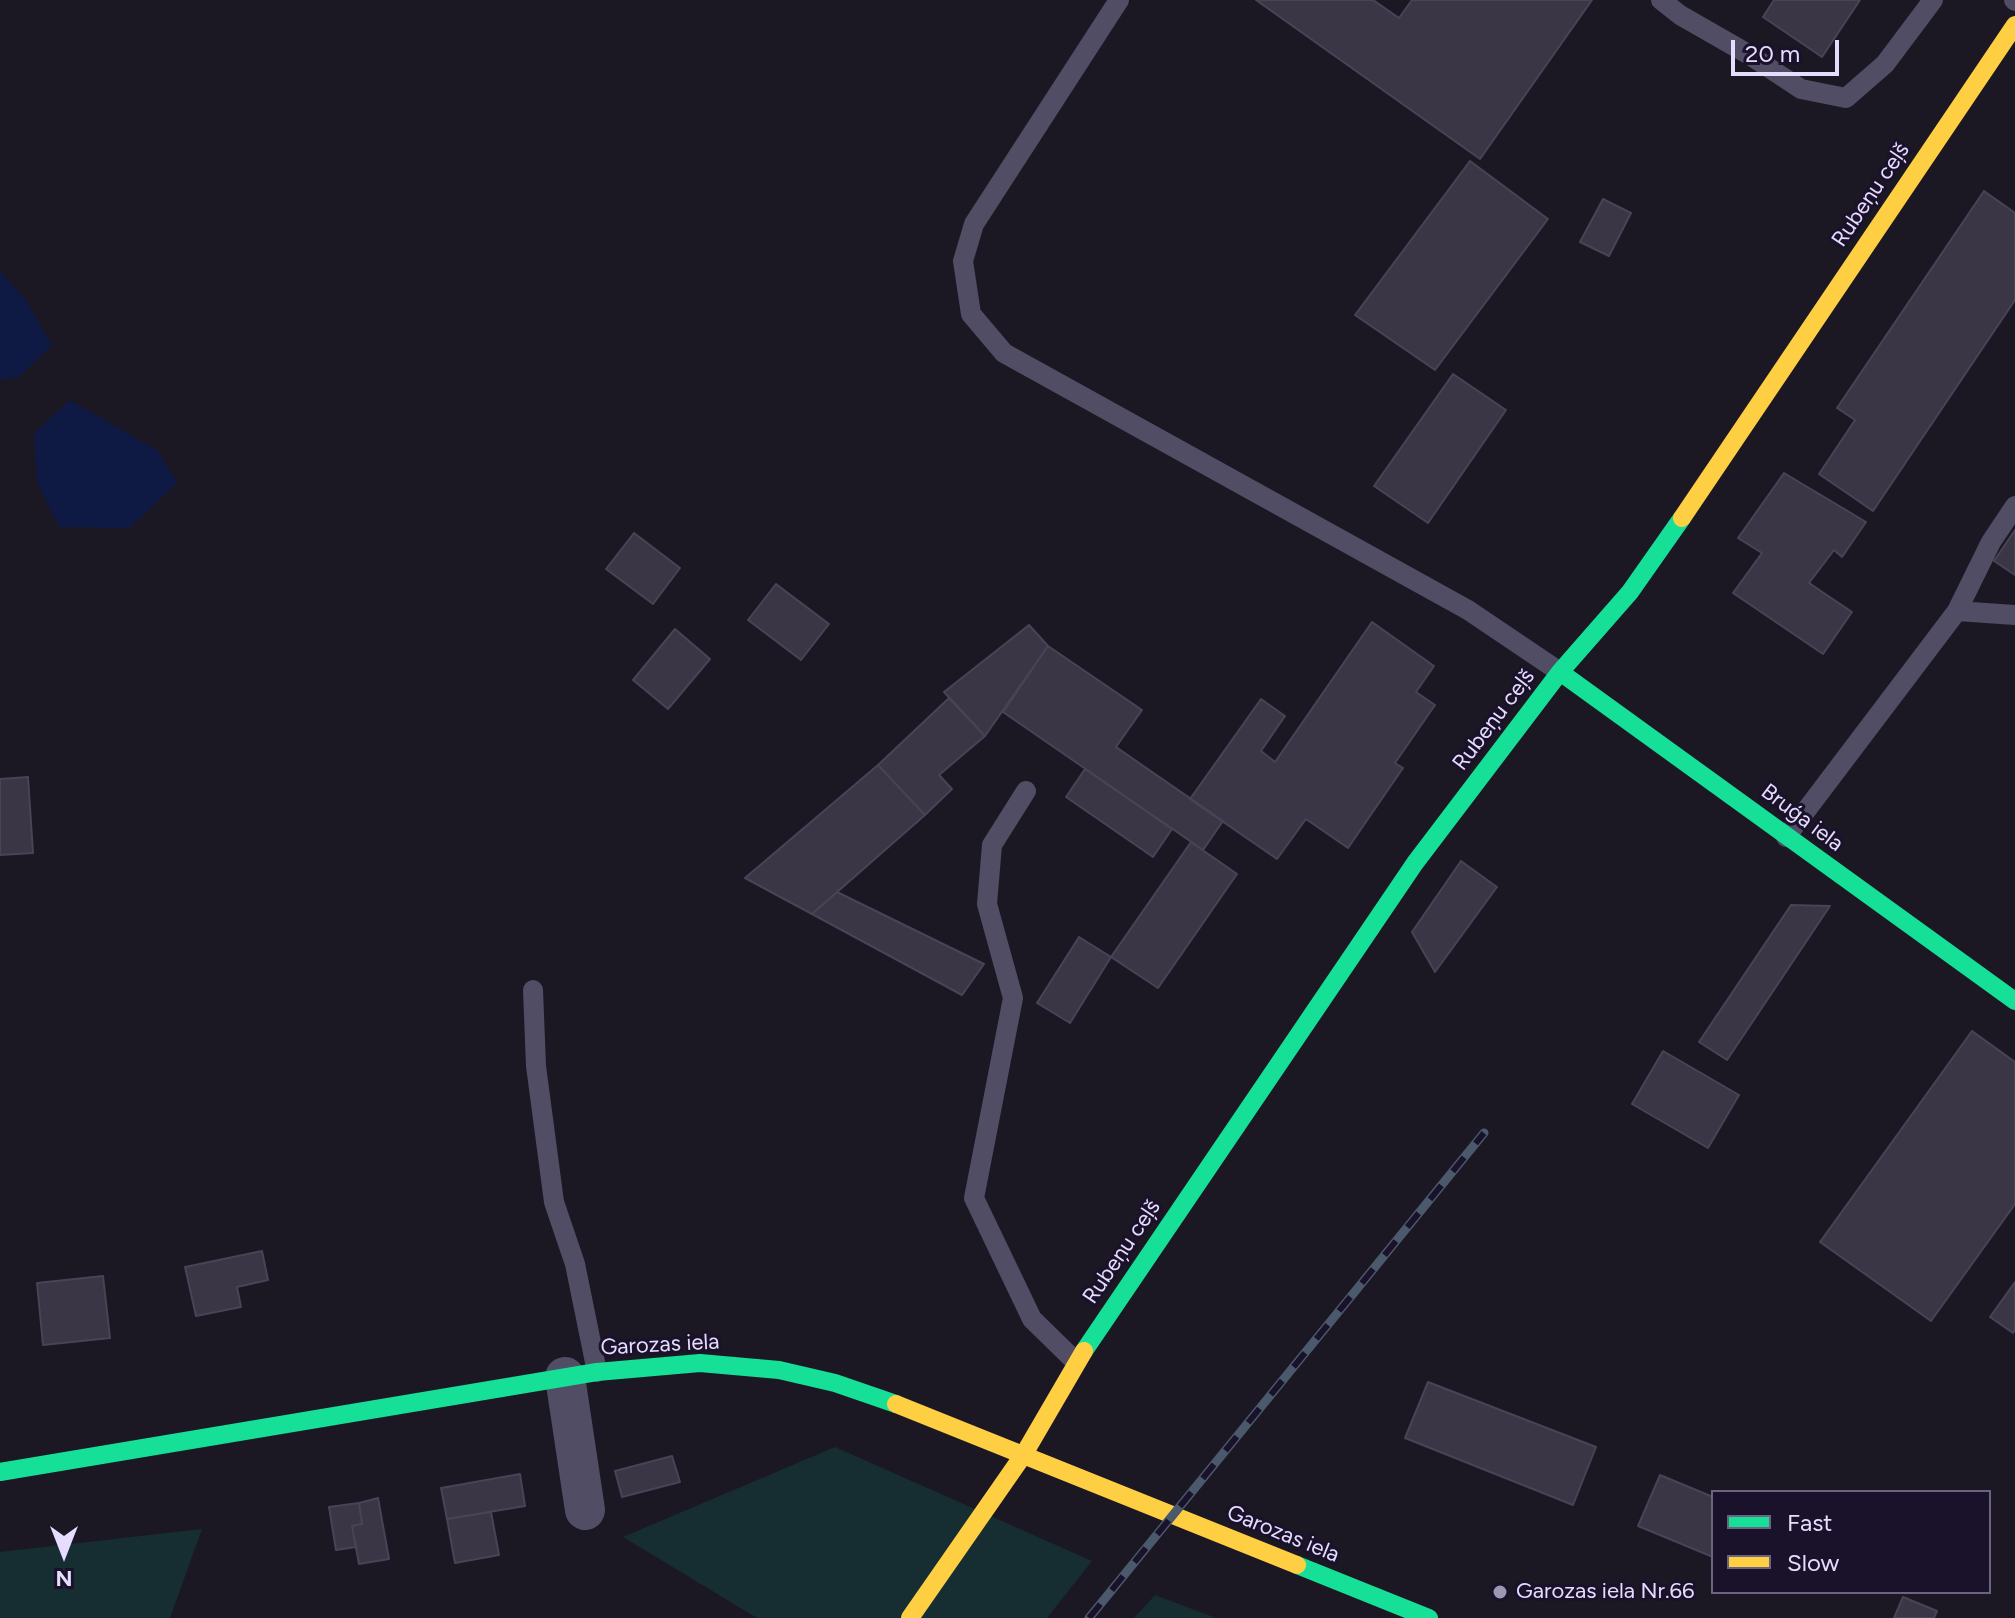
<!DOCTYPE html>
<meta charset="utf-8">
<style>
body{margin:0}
#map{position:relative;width:2015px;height:1618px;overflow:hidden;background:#1b1824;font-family:Figtree,sans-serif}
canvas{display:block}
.legend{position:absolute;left:1711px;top:1490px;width:280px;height:104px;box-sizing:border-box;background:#19122a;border:2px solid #6b637f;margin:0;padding:10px 14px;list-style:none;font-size:24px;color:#e5dcfe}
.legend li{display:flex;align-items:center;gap:16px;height:40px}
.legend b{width:40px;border:2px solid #6b637f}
.north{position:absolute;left:24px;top:1514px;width:80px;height:80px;-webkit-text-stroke:6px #19122a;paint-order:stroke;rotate:180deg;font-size:22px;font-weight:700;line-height:32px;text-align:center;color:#e5dcfe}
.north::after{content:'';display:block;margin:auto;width:28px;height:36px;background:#e5dcfe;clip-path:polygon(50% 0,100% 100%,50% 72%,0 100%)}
.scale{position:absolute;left:1731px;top:40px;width:108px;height:36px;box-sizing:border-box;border:4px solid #e5dcfe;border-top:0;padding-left:10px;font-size:24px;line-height:28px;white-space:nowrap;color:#e5dcfe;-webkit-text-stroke:6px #19122a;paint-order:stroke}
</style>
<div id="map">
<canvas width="2015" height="1618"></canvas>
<ul class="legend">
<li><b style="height:10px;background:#16e098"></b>Fast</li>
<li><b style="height:10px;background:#ffcf43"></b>Slow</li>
</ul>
<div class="north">N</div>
<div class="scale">20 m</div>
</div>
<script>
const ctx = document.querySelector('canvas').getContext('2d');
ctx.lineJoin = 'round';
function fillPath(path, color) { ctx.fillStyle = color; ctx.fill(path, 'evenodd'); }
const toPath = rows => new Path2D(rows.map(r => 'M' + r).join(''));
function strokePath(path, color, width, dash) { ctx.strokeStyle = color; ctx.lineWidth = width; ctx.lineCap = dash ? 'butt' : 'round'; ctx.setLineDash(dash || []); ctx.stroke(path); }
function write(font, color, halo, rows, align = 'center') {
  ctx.font = font + ' Figtree,sans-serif'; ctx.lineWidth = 6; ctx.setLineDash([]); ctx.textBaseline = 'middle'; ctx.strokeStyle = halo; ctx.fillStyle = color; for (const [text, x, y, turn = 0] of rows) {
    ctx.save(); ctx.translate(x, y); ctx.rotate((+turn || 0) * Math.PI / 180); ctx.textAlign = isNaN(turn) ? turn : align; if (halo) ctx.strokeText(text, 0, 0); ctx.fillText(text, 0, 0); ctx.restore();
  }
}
fillPath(toPath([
 [835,1447,1092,1561,1047,1618,757,1618,623,1537],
 [202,1529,170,1618,0,1618,0,1552],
 [1155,1595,1216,1618,1134,1618]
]), '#162d31');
fillPath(toPath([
 [0,272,24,297,52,345,19,377,0,380],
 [70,400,158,451,177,483,129,528,59,527,37,482,34,433]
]), '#0e1a44');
const building = toPath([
 [1256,0,1373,0,1399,18,1412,0,1592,0,1480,159,1256,0],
 [1774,0,1860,0,1822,57,1763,17,1774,0],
 [1470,161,1548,219,1435,370,1355,315,1470,161],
 [1984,191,2015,213,2015,300,1873,511,1819,474,1855,420,1837,408,1984,191],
 [1603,199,1631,213,1609,256,1580,242,1603,199],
 [1453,374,1506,410,1428,523,1374,486,1453,374],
 [1784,473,1866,522,1842,557,1834,550,1809,583,1852,612,1823,654,1733,593,1762,553,1738,538,1784,473],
 [2015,530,2015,575,1994,561,2015,530],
 [634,533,680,568,653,604,606,569,634,533],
 [776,584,829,624,801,660,748,620,776,584],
 [1372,622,1434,666,1416,692,1435,705,1395,763,1403,768,1348,848,1306,819,1277,859,1190,799,1261,699,1285,716,1261,751,1275,762,1372,622],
 [1029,625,1048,646,985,736,944,692,1029,625],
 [675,629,710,659,668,709,633,680,675,629],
 [1048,646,1142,710,1116,747,1223,821,1203,850,1003,712,1048,646],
 [949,698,985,736,939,775,952,789,925,815,878,765,949,698],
 [878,765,925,815,812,914,745,878,878,765],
 [1085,769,1172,829,1153,857,1066,797,1085,769],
 [28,777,33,853,0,855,0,779,28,777],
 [1191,842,1237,874,1158,988,1111,957,1191,842],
 [1461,861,1497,887,1435,972,1412,932,1461,861],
 [837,892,984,964,962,995,812,914,837,892],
 [1791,905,1830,906,1727,1060,1699,1042,1791,905],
 [1079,937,1111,957,1070,1023,1037,1003,1079,937],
 [1972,1031,2015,1062,2015,1204,1931,1321,1820,1242,1972,1031],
 [1663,1051,1739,1095,1708,1148,1632,1104,1663,1051],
 [262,1251,268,1280,237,1287,241,1307,196,1316,185,1267,262,1251],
 [103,1276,110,1338,43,1345,37,1283,103,1276],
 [2015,1282,2015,1330,2013,1333,1990,1317,2015,1282],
 [1428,1382,1596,1447,1573,1505,1405,1438,1428,1382],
 [672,1456,680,1482,622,1497,615,1471,672,1456],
 [520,1474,525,1506,447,1519,441,1488,520,1474],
 [1660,1475,1713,1497,1713,1557,1638,1526,1660,1475],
 [378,1498,389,1559,359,1564,352,1526,362,1524,359,1503,378,1498],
 [359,1503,362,1524,352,1526,356,1547,336,1550,329,1507,359,1503],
 [491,1512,499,1555,455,1563,447,1519,491,1512],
 [1903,1597,1937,1611,1934,1618,1894,1618,1903,1597]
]);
fillPath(building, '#3b3646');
strokePath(building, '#494357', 2);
strokePath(toPath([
 [1119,0,974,224,963,261,971,314,1004,353,1468,610,1560,672],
 [1661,0,1680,15,1748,54,1801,89,1846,98,1885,64,1933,0],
 [2014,0,2015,1],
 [1957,611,1991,542,2015,506],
 [1026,791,992,845,987,904,1013,998,974,1198,1032,1319,1076,1362],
 [1786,837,1957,611,2015,615],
 [533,990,536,1066,554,1202,575,1264,597,1372]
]), '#514d64', 20);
strokePath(toPath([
 [565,1377,585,1510]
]), '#514d64', 40);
strokePath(toPath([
 [1560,672,2015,1001],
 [1084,1351,1415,863,1560,672,1630,592,1682,518],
 [0,1472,597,1372,700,1363,779,1370,835,1383,896,1404],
 [1297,1565,1429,1618]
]), '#16e098', 18);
strokePath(toPath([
 [1682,518,2015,25],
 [896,1404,1297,1565],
 [910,1618,1024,1454,1084,1351]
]), '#ffcf43', 18);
const rail = toPath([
 [1089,1618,1484,1133]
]);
strokePath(rail, '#4b596d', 9);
strokePath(rail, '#19122a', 6, [18]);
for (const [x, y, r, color] of [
 [1500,1592,8,"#9e97b2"]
]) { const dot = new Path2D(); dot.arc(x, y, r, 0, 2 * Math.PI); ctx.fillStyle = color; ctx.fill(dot); strokePath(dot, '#19122a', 3); }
write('22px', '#e5dcfe', '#19122a', [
 ["Rubeņu ceļš",1871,195,-56],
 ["Rubeņu ceļš",1494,720,-53],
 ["Bruģa iela",1802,818,37],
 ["Rubeņu ceļš",1122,1252,-56],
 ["Garozas iela",660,1345,-3],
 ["Garozas iela",1283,1534,22]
]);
write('22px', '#e5dcfe', '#19122a', [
 ["Garozas iela Nr.66",1516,1592]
], 'left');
</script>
